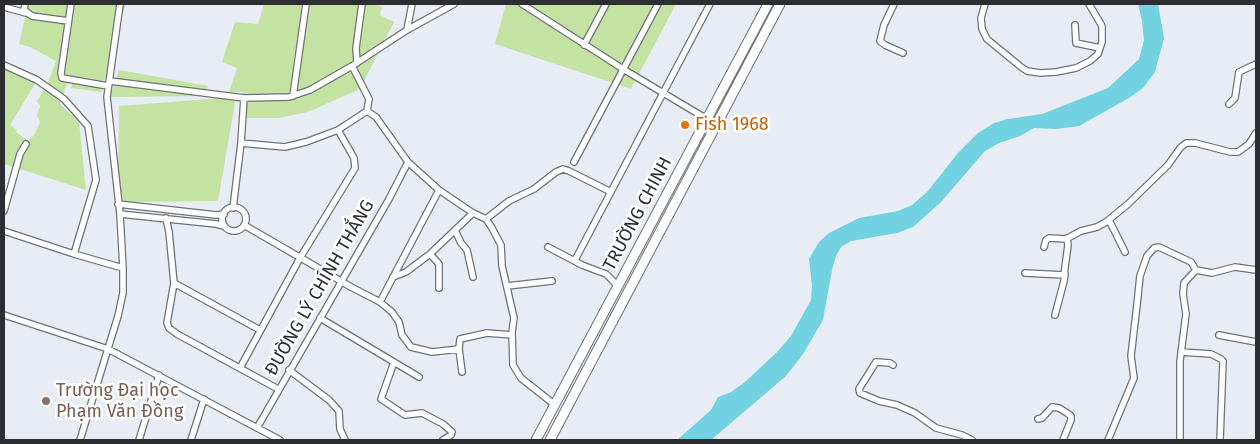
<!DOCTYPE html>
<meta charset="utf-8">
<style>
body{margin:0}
#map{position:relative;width:1260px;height:444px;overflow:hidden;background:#e8edf5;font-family:"Fira Sans",sans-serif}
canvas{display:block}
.frame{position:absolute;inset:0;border:5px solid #2c2e31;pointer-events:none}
</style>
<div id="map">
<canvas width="1260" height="444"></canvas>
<div class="frame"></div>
</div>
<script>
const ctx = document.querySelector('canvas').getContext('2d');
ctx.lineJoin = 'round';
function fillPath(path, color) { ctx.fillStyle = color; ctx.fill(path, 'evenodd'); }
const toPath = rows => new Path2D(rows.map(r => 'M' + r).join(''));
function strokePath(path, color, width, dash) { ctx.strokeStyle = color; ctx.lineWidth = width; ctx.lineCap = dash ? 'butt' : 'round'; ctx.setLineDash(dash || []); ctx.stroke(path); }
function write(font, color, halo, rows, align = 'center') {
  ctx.font = font + ' "Fira Sans",sans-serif'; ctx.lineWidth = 5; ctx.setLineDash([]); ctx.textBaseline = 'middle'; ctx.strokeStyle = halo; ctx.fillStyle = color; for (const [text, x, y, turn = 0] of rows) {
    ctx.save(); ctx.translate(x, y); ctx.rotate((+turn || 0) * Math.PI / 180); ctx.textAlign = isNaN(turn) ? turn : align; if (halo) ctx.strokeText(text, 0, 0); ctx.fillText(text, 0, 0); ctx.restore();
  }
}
fillPath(toPath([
 [28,4,126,4,101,92,71,88,72,83,69,82,66,86,60,104,79,122,86,190,4,164,4,65,36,82,10,125,17,130,16,132,28,141,35,134,40,122,37,115,40,106,37,101,48,83,56,61,30,47,19,44],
 [264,4,373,4,382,7,380,15,394,22,360,89,308,112,279,118,246,118,241,107,243,92,229,92,237,68,222,62,235,22,258,24],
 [506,4,676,4,631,89,495,44],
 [119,70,208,86,204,96,110,97],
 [236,97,218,201,118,202,119,106]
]), '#c4e2a2');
fillPath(toPath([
 [1138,4,1158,4,1164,38,1155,72,1143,88,1129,98,1079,126,1056,129,1034,128,1020,136,999,143,985,151,941,202,913,227,897,233,851,241,841,247,836,256,832,270,823,320,803,354,786,376,711,440,677,440,711,410,718,397,731,392,745,382,777,352,791,336,811,300,812,286,809,259,819,242,829,233,859,218,898,211,912,205,927,192,958,153,978,133,994,123,1008,119,1042,114,1108,88,1139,59,1144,40,1142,21]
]), '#72d2e2');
const street = toPath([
 [25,4,24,10,32,16,68,21],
 [71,4,61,73,62,78,108,86],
 [522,4,623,69,707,119],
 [894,4,884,25,880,41,885,45,903,53],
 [985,4,981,18,982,29,987,39,1021,67,1027,71,1040,73,1056,72,1076,68,1090,61,1098,54,1102,42,1102,26,1089,4],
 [4,7,26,13],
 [1075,25,1076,43,1100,48],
 [407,30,412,4],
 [584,45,606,4],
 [357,63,356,48,362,4],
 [4,65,37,80,64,99,88,126,96,180,74,254],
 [352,66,369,99,367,111],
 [110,81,244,98,289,97,310,90,352,66,407,30,454,4],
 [293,96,306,4],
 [1229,104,1235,98,1239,72,1256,64],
 [367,111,376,117,408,162,439,190,473,213,486,219,492,228,501,245,502,266,514,318,512,332,513,365,521,378,555,405],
 [241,143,285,147,306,142,338,130,367,111],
 [574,162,658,4],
 [118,204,216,215,224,214],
 '222 219a12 12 0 1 1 24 0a12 12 0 1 1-24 0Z',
 [233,208,241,143,244,98],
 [4,211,20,154,26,144],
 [120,214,216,224,224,226],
 [166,218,169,232,174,283,167,323,169,328,177,334,278,389],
 [486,219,509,201,534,189,556,172,563,169,569,171,611,192],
 [1109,220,1125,252],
 [244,225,351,287,380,302,392,312,399,322,402,335,411,347,432,352,459,349],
 [455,230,461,243,467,250,473,277],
 [4,231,74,254,123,268],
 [548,247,582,265,606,274,618,286],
 [1044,247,1046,240,1049,238,1066,239,1081,231,1097,227,1106,222,1128,204,1168,165,1180,148,1186,143,1195,143,1230,152,1238,152,1249,144,1256,133],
 [430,254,439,264,439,288],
 [575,260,710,4],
 [1025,273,1064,275,1068,245,1067,238],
 [393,277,406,272,430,254,473,213],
 [174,283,260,330],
 [507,286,552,281],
 [380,302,439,190],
 [4,315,108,349,280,440],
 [1055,315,1064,281,1065,274],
 [320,318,419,377],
 [1219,335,1256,342],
 [1181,352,1211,354,1221,359,1223,361,1220,440],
 [394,362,381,399,405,415,422,413,443,424,452,432,451,435,443,440],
 [893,365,890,363,876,362,859,389,860,393,879,401,897,405,915,413,936,428,962,435,972,440],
 [240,368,300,258,355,168,354,158,338,130],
 [289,370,329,400,339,411,340,429,345,440],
 [462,372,459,349,460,339,487,333,512,335],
 [1038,419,1042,418,1052,407,1059,408,1067,413,1071,416,1071,420,1063,440],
 [257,428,389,199,408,162],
 [80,440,118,316,123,293,123,268,120,214,107,97,120,4],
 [139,440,159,375],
 [191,440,204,399],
 [1108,440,1134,378,1131,356,1137,305,1140,276,1147,256,1154,248,1159,247,1191,262,1196,270],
 [1180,440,1180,361,1186,314,1183,294,1184,283,1196,270,1212,273,1235,267,1256,270]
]);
const secondary = toPath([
 [536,440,768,4],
 [550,440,780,4]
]);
strokePath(street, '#6d7278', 8);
strokePath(secondary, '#6d7278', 11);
strokePath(street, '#fff', 5.5);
strokePath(secondary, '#fff', 9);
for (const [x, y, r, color] of [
 [685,125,5,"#e8710a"],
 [46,401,5,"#8d6e63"]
]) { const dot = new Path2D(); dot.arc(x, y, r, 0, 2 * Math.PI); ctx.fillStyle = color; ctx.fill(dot); strokePath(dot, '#fff', 2); }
write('18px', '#c56008', '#fff', [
 ["Fish 1968",695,125]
], 'left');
write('18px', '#2c2e31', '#fff', [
 ["TRƯỜNG CHINH",638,214,-62],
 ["ĐƯỜNG LÝ CHÍNH THẮNG",320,288,-60]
]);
write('18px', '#785e54', '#fff', [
 ["Trường Đại học",56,391],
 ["Phạm Văn Đồng",56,412]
], 'left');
</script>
